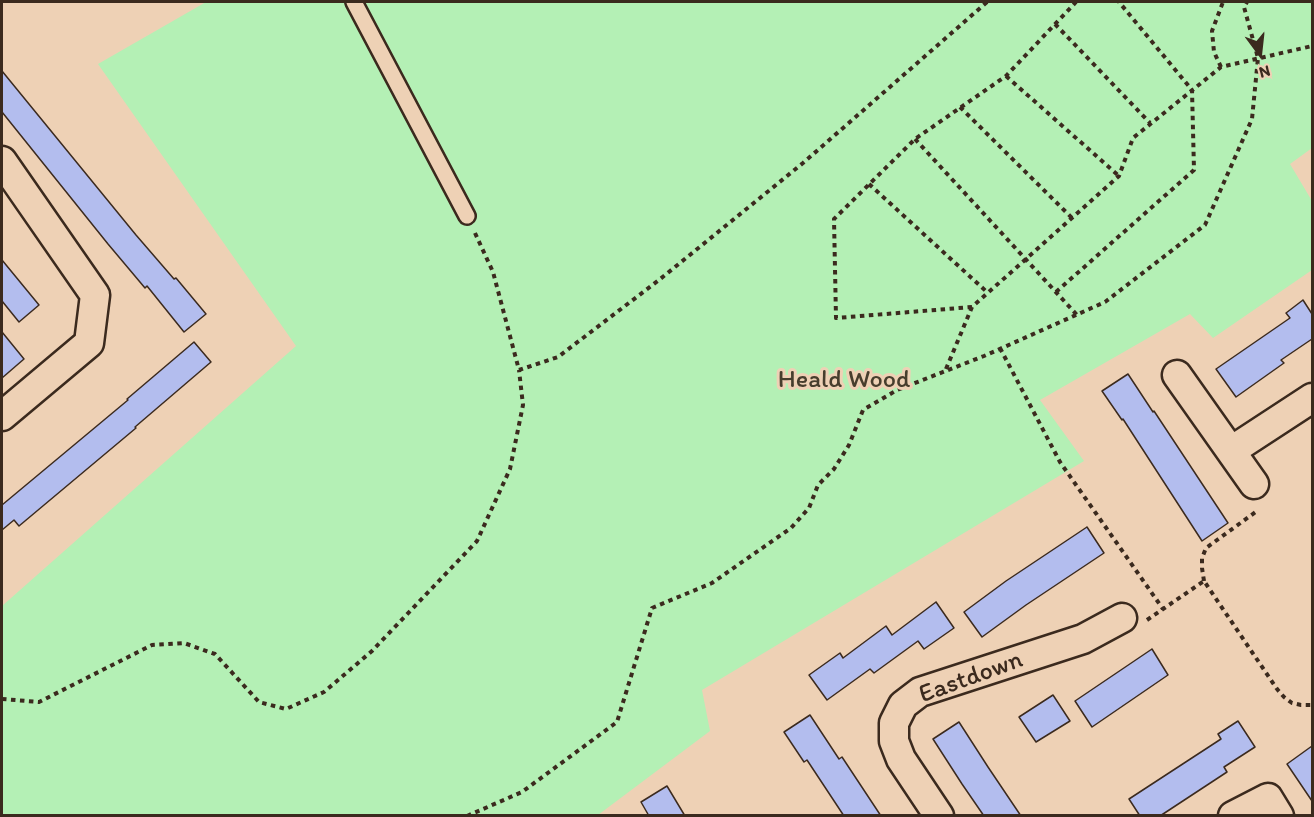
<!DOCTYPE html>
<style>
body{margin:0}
#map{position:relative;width:1314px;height:817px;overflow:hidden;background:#eed1b5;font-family:Itim,sans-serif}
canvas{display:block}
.frame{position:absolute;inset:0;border:3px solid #3b2a1e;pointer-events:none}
.north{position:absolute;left:1230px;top:24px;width:60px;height:60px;-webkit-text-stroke:4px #eed1b5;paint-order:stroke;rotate:165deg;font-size:16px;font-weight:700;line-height:24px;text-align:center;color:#3b2a1e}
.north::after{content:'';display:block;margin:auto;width:21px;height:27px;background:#3b2a1e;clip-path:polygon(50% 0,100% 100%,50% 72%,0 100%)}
</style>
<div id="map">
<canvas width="1314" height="817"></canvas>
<div class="frame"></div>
<div class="north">N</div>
</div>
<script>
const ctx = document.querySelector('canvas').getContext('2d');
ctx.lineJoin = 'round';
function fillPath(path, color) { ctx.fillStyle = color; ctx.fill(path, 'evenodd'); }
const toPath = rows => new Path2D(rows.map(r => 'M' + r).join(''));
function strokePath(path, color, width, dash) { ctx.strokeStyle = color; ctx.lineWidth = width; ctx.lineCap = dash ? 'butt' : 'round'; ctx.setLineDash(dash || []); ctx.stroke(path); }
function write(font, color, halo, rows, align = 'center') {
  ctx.font = font + ' Itim,sans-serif'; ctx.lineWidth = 6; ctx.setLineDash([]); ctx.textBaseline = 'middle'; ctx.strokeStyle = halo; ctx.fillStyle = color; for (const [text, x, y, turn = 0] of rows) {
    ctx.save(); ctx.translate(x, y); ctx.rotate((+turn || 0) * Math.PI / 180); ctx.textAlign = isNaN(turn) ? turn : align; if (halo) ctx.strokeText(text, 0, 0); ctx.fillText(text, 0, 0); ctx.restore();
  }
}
fillPath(toPath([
 [206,2,1312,2,1312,148,1290,164,1312,201,1312,270,1213,338,1190,314,1040,400,1084,461,702,690,710,731,598,815,2,815,2,606,296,346,98,64]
]), '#b4f0b5');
const building = toPath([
 [2,71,136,235,174,279,176,278,206,314,184,332,147,286,145,288,108,244,2,112,2,71],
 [2,260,39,305,19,322,2,301,2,260],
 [1303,300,1312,314,1312,339,1281,360,1284,363,1236,397,1216,369,1290,318,1286,313,1303,300],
 [2,332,24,359,2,378,2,332],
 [194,342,211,362,135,427,136,428,19,526,14,520,2,530,2,505,128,400,127,399,194,342],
 [1128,374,1153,412,1154,411,1228,523,1202,541,1123,419,1122,420,1102,391,1128,374],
 [1087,527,1104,553,1026,605,982,637,964,612,1006,581,1087,527],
 [936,602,954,628,924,649,918,641,874,673,870,669,827,700,809,675,840,653,843,658,886,626,892,635,936,602],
 [1152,649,1168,675,1092,727,1075,701,1152,649],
 [1053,695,1070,721,1036,742,1019,717,1053,695],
 [810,715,839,759,842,757,881,816,844,816,807,760,804,762,784,732,810,715],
 [1238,721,1255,747,1224,767,1227,772,1160,816,1140,816,1129,799,1221,739,1218,734,1238,721],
 [959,722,988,767,1021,816,984,816,962,784,933,739,959,722],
 [1312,746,1312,801,1287,764,1312,746],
 [667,786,685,816,649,816,641,802,667,786]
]);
fillPath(building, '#b3bdee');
strokePath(building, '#3b2a1e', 1.5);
const service = toPath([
 [354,2,467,216]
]);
const minor = toPath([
 [2,161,95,295,89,343,2,416],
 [1177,375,1254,484],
 [1231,451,1312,398],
 [939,816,901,759,894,741,894,723,903,705,920,692,1083,639,1122,618],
 [1233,816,1268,798,1279,816]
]);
strokePath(service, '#3b2a1e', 20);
strokePath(minor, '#3b2a1e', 33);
strokePath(toPath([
 [1055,24,1150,123],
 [1221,67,1214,52,1212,31,1223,2],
 [1006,76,1119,176],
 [960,107,1072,218],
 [915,139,1077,315],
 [869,184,988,293],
 [475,233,493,272,519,370,558,357,659,280,803,163,987,2],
 [1056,292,1194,170,1192,90,1119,2],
 [972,307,836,318,834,219,915,139,1006,76,1076,2],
 [1000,348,1060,462,1163,609],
 [946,369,972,307,1119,176,1133,138,1221,67,1312,46],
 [1204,581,1202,568,1202,558,1206,548,1257,511,1256,510],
 [1147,620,1204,581,1277,689,1284,697,1292,703,1301,705,1312,705],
 [2,699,39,702,152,645,184,643,215,654,259,702,286,709,324,692,372,651,477,541,510,469,523,405,519,370],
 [467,816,522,792,617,722,652,608,712,583,791,528,809,508,818,485,834,469,849,445,863,410,897,390,984,356,1105,302,1205,225,1252,119,1258,58,1244,7,1247,2]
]), '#3b2a1e', 4, [4.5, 4.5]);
strokePath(service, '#eed1b5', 15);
strokePath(minor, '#eed1b5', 28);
write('26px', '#473e2d', '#eed1b5', [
 ["Heald Wood",844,380]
]);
write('26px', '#3b2a1e', '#eed1b5', [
 ["Eastdown",971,678,-20]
]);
</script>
